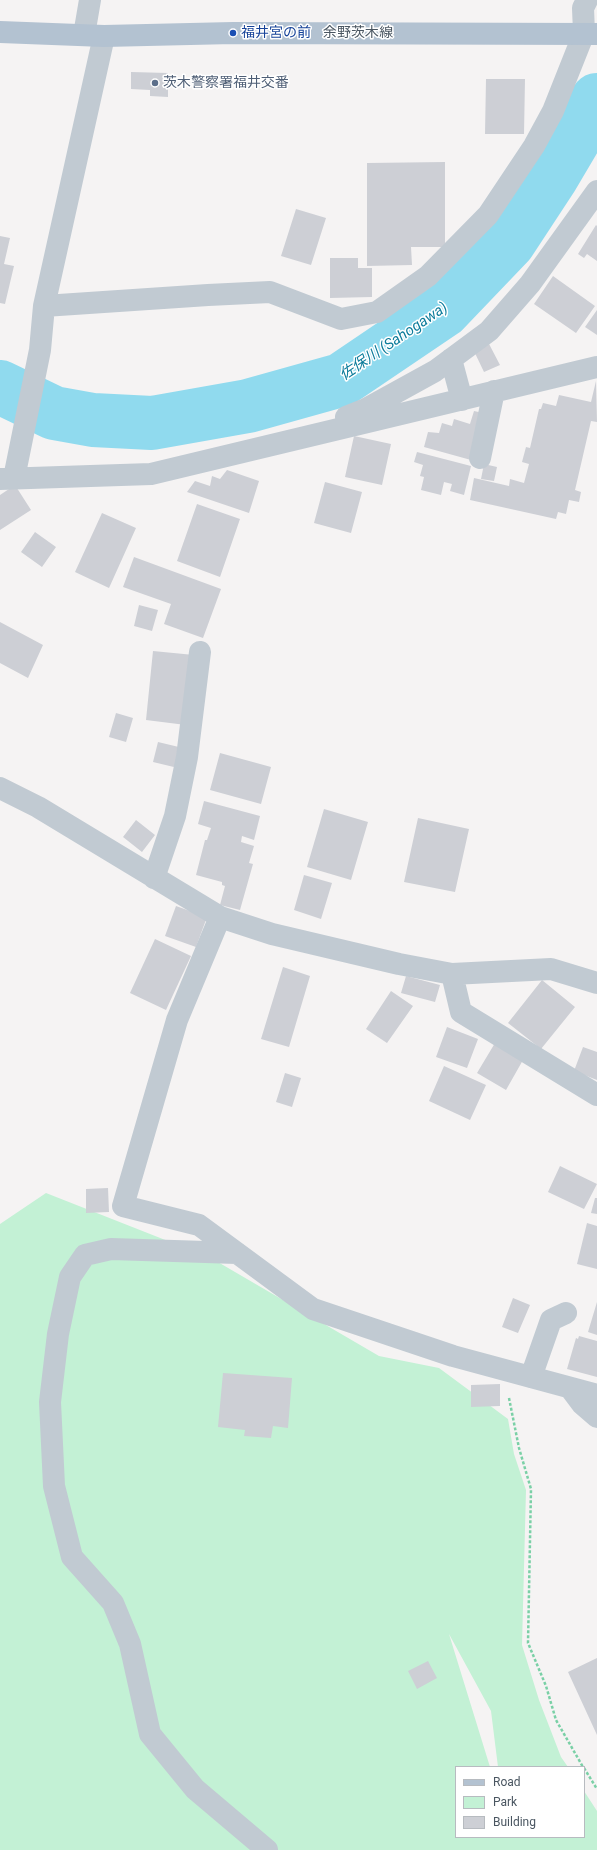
<!DOCTYPE html>
<meta charset="utf-8">
<style>
body{margin:0}
#map{position:relative;width:597px;height:1850px;overflow:hidden;background:#f5f3f3;font-family:Roboto,sans-serif}
canvas{display:block}
.legend{position:absolute;left:455px;top:1766px;width:130px;height:72px;box-sizing:border-box;background:#fff;border:1px solid #b7bbc0;margin:0;padding:5px 7px;list-style:none;font-size:12px;color:#4a5661}
.legend li{display:flex;align-items:center;gap:8px;height:20px}
.legend b{width:20px;border:1px solid #b7bbc0}
</style>
<div id="map">
<canvas width="597" height="1850"></canvas>
<ul class="legend">
<li><b style="height:5px;background:#b3c2d1"></b>Road</li>
<li><b style="height:11px;background:#c3f1d5"></b>Park</li>
<li><b style="height:11px;background:#cdcfd5"></b>Building</li>
</ul>
</div>
<script>
const ctx = document.querySelector('canvas').getContext('2d');
ctx.lineJoin = 'round';
function fillPath(path, color) { ctx.fillStyle = color; ctx.fill(path, 'evenodd'); }
const toPath = rows => new Path2D(rows.map(r => 'M' + r).join(''));
function strokePath(path, color, width, dash) { ctx.strokeStyle = color; ctx.lineWidth = width; ctx.lineCap = dash ? 'butt' : 'round'; ctx.setLineDash(dash || []); ctx.stroke(path); }
function write(font, color, halo, rows, align = 'center') {
  ctx.font = font + ' Roboto,"Noto Sans JP",sans-serif'; ctx.lineWidth = 3; ctx.setLineDash([]); ctx.textBaseline = 'middle'; ctx.strokeStyle = halo; ctx.fillStyle = color; for (const [text, x, y, turn = 0] of rows) {
    ctx.save(); ctx.translate(x, y); ctx.rotate((+turn || 0) * Math.PI / 180); ctx.textAlign = isNaN(turn) ? turn : align; if (halo) ctx.strokeText(text, 0, 0); ctx.fillText(text, 0, 0); ctx.restore();
  }
}
fillPath(toPath([
 [46,1193,211,1258,379,1356,439,1368,508,1419,514,1454,526,1490,522,1645,539,1700,561,1757,568,1767,498,1767,491,1711,449,1634,490,1767,456,1767,456,1837,584,1837,584,1791,597,1811,597,1850,0,1850,0,1224]
]), '#c3f1d5');
strokePath(toPath([
 [0,387,54,413,93,420,152,423,248,406,341,380,443,311,509,242,551,178,597,100]
]), '#90daee', 54);
fillPath(toPath([
 [131,72,168,73,168,97,150,96,150,90,131,89],
 [486,79,525,79,524,134,485,134],
 [445,162,445,247,411,247,412,265,367,266,367,163],
 [296,209,326,218,311,265,281,256],
 [596,225,597,226,597,261,587,254,584,258,578,254],
 [0,236,10,238,4,264,14,266,5,304,0,303],
 [330,258,358,258,358,268,372,268,372,297,330,298],
 [553,276,595,306,576,333,534,304],
 [597,310,597,335,585,327],
 [488,342,500,365,484,372,473,349],
 [596,381,597,422,591,421,575,490,581,492,579,502,569,500,566,514,558,512,556,519,470,500,474,478,509,486,510,479,524,483,529,464,522,462,526,447,530,448,539,409,541,409,543,403,556,406,559,395,591,402],
 [474,411,483,413,471,460,424,447,428,432,439,433,442,423,452,426,454,419,470,424],
 [354,436,391,444,382,485,345,477],
 [417,452,471,466,464,495,450,491,452,484,444,482,441,495,421,490,424,477,420,476,423,465,414,462],
 [484,464,497,467,494,481,481,479],
 [227,470,259,481,249,513,187,492,195,481,210,486,212,476,220,479],
 [325,482,362,492,351,533,314,523],
 [15,485,31,510,0,530,0,495],
 [197,504,240,519,220,577,177,561],
 [102,513,136,528,109,588,75,572],
 [35,532,56,547,42,567,21,552],
 [134,557,221,589,203,638,164,624,171,604,123,587],
 [139,605,158,610,152,631,134,626],
 [0,622,43,645,28,678,0,663],
 [153,651,194,655,186,725,146,720],
 [116,713,133,718,126,742,109,737],
 [158,742,183,748,178,768,153,762],
 [220,753,271,767,261,804,210,790],
 [204,801,260,816,254,840,242,836,241,842,254,846,249,863,253,864,240,910,220,905,225,886,222,885,222,882,196,875,205,840,207,840,211,828,198,824],
 [324,809,368,822,351,880,307,867],
 [418,818,469,829,455,892,404,882],
 [136,820,155,835,142,852,123,837],
 [304,875,332,883,321,919,294,910],
 [176,906,207,917,196,947,165,936],
 [155,939,191,956,166,1010,130,993],
 [283,967,310,976,289,1047,261,1039],
 [406,976,440,985,435,1002,401,993],
 [542,980,575,1007,541,1049,508,1023],
 [391,991,413,1006,387,1043,366,1029],
 [447,1027,478,1039,467,1068,436,1057],
 [495,1043,523,1060,506,1090,477,1073],
 [583,1047,597,1052,597,1080,574,1071],
 [444,1066,486,1085,470,1120,429,1101],
 [285,1073,301,1078,292,1107,276,1102],
 [560,1166,597,1184,584,1209,548,1192],
 [108,1188,109,1212,86,1213,86,1189],
 [595,1198,597,1198,597,1214,591,1213],
 [587,1223,597,1226,597,1269,577,1264],
 [513,1298,530,1305,518,1333,502,1327],
 [597,1302,597,1335,588,1332],
 [579,1336,597,1341,597,1377,567,1369,576,1338,578,1339],
 [223,1373,292,1378,288,1428,273,1426,271,1438,244,1436,245,1430,218,1427],
 [500,1384,500,1406,471,1407,471,1385],
 [597,1658,597,1735,568,1672],
 [428,1661,437,1678,417,1689,408,1671]
]), '#cdcfd5');
strokePath(toPath([
 [509,1398,519,1448,531,1489,528,1643,546,1686,556,1720,583,1767],
 [584,1768,597,1789]
]), '#7ad0a6', 2.5, [3, 2]);
strokePath(toPath([
 [84,35,90,0],
 [44,306,208,295,270,292,341,319,377,312,428,276,488,215,534,146,553,111,584,33,583,8,587,0],
 [451,359,462,400],
 [346,417,366,409,435,371,489,331,530,284,597,191],
 [480,458,494,391],
 [14,478,40,350,44,306,104,36],
 [0,479,151,474,597,367],
 [0,788,38,807,220,917,272,934,399,964,452,974,551,969,597,983],
 [154,878,175,816,187,757,200,652],
 [220,917,177,1020,123,1206,199,1225,313,1309,453,1356,597,1395],
 [452,974,461,1012,597,1095],
 [237,1253,111,1249,85,1255,70,1277,58,1334,50,1402,54,1486,72,1557,113,1603,130,1644,150,1734,195,1789,267,1850],
 [531,1377,551,1320,566,1313],
 [570,1388,582,1404,597,1417]
]), '#c1cad2', 22);
strokePath(toPath([
 [0,32,104,36,233,33,597,34]
]), '#b3c2d1', 22);
for (const [x, y, r, color] of [
 [233,33,4,"#1a4fb4"],
 [155,83,4,"#5c6f8a"]
]) { const dot = new Path2D(); dot.arc(x, y, r, 0, 2 * Math.PI); ctx.fillStyle = color; ctx.fill(dot); strokePath(dot, '#fff', 1.5); }
write('14px', '#164399', '#fff', [
 ["福井宮の前",241,33]
], 'left');
write('14px', '#4a5661', '#fff', [
 ["余野茨木線",358,33]
]);
write('14px', '#4e5e75', '#fff', [
 ["茨木警察署福井交番",163,83]
], 'left');
write('italic 15px', '#0c7c9b', '#fff', [
 ["佐保川 (Sahogawa)",394,342,-34]
]);
</script>
